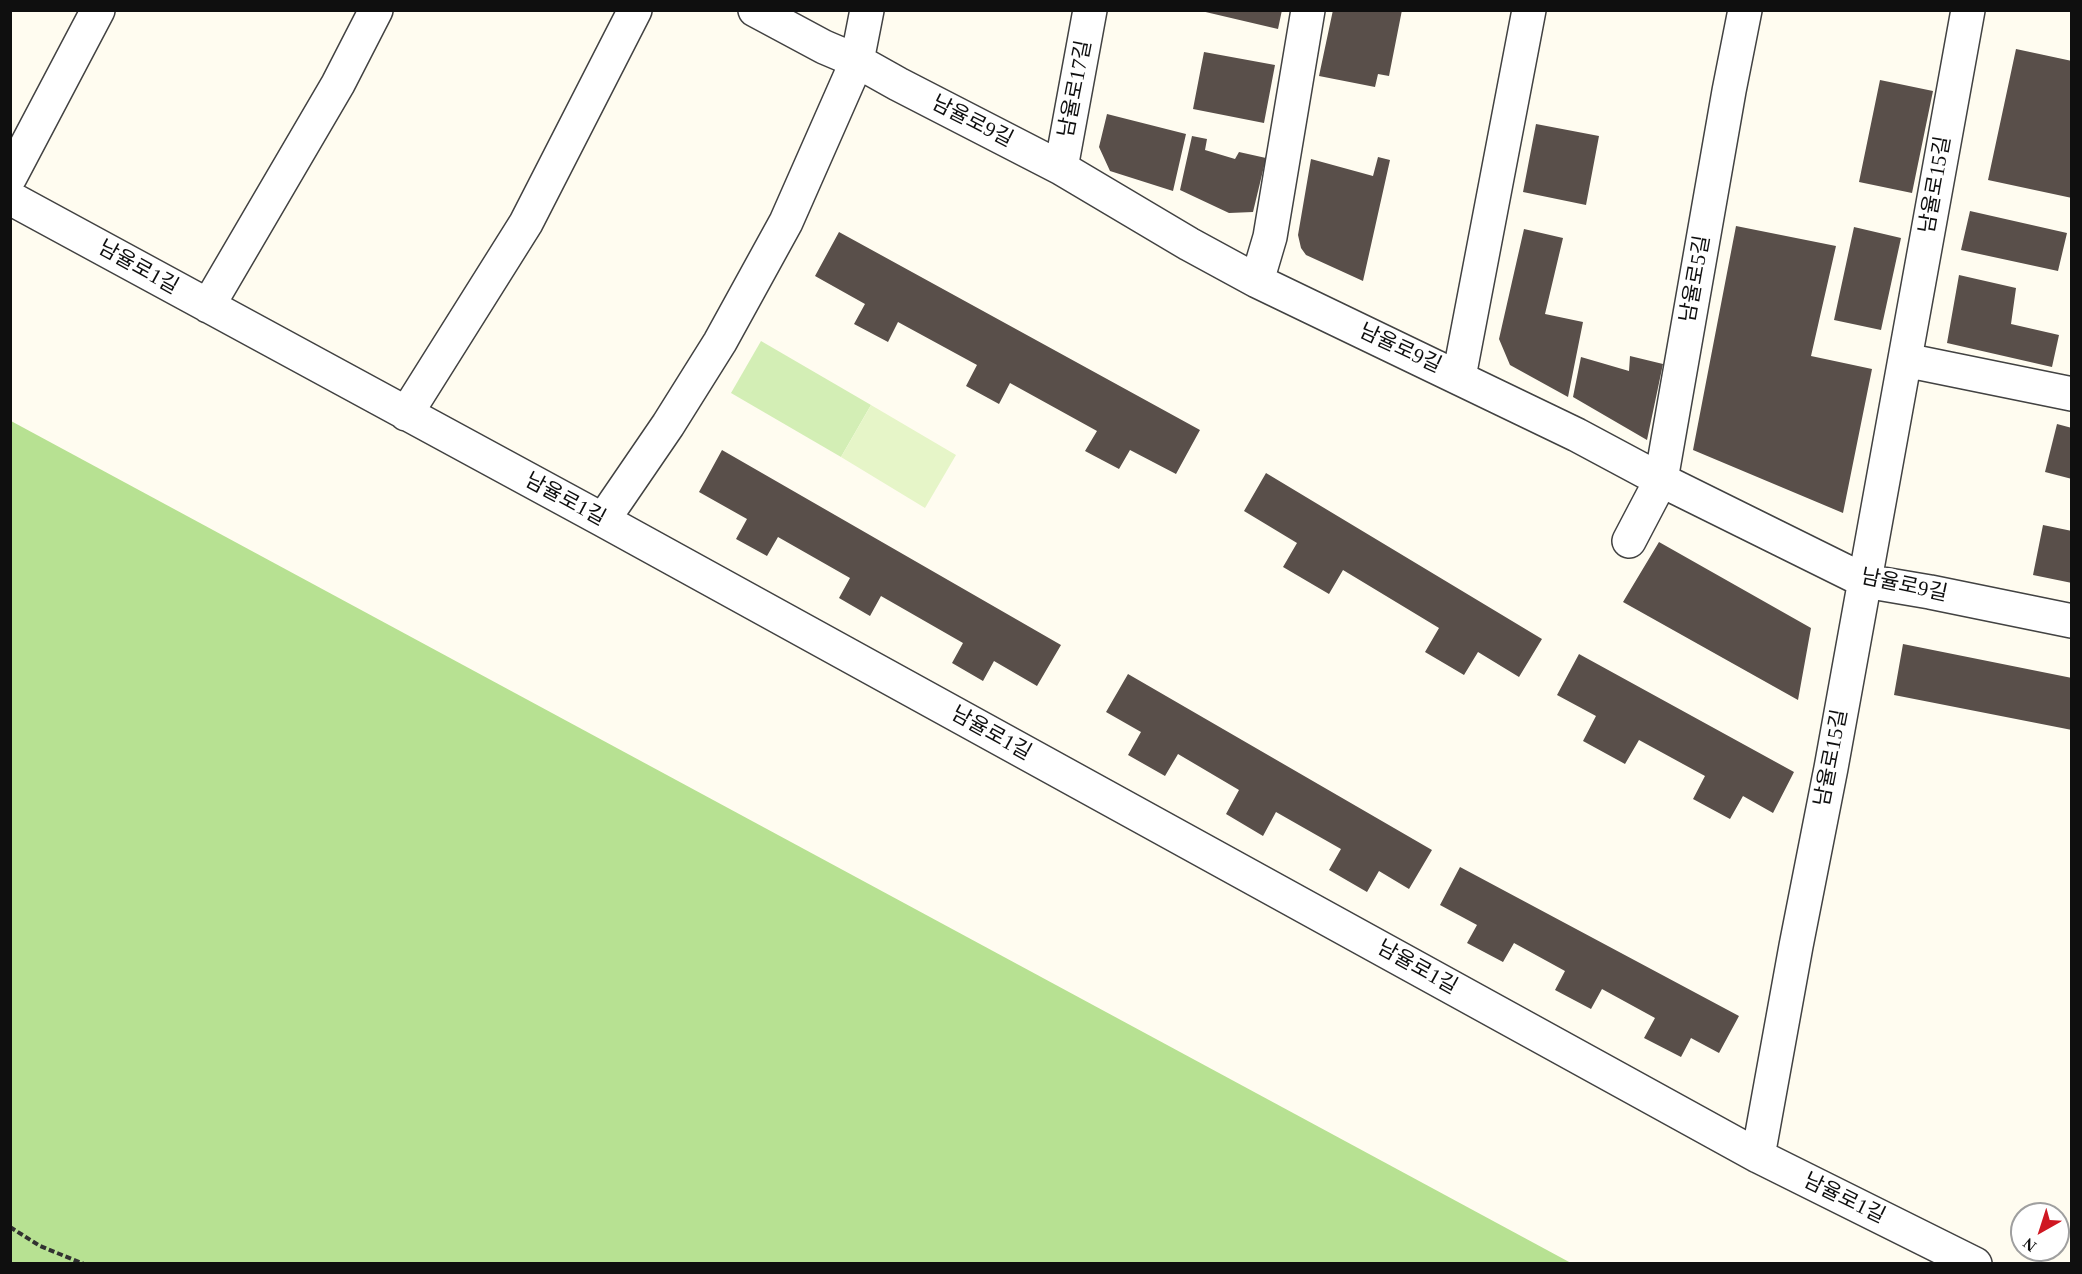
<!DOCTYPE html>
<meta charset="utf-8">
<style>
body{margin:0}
#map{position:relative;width:2082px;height:1274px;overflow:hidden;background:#fffcf0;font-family:"Times New Roman",serif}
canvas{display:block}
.frame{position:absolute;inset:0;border:12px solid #0f0f0f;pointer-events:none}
.north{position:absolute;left:2010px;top:1202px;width:60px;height:60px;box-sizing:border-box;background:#fff;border:2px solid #9f9f9f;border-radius:50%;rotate:219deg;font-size:16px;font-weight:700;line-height:24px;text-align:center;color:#0f0f0f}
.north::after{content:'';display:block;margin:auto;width:21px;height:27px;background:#cf1722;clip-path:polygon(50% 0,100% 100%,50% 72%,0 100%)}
</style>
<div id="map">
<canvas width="2082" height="1274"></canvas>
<div class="frame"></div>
<div class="north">N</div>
</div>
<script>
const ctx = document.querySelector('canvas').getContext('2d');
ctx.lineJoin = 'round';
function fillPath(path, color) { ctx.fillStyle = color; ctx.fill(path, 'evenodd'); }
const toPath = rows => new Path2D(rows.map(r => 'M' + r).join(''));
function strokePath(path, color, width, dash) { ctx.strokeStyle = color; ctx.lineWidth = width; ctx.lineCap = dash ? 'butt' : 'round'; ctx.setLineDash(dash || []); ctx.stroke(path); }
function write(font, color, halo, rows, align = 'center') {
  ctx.font = font + ' "Times New Roman","Noto Sans KR",serif'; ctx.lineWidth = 6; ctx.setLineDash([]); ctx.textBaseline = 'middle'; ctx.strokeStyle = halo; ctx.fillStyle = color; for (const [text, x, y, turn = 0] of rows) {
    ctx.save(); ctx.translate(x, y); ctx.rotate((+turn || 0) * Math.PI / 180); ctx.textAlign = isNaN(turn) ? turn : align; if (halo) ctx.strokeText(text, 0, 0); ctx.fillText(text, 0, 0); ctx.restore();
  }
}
fillPath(toPath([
 [761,341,871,405,841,457,731,393]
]), '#d3eeb5');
fillPath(toPath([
 [11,421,1571,1263,11,1263]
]), '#b7e192');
fillPath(toPath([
 [871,405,956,455,925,508,841,457]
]), '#e6f5c8');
fillPath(toPath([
 [1197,10,1282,10,1278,29],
 [1333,10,1402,10,1389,76,1378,74,1375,87,1319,76],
 [2016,49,2072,61,2072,198,1988,180],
 [1204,52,1275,65,1264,123,1193,109],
 [1880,80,1933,91,1912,193,1859,182],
 [1107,114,1186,134,1173,191,1110,171,1099,147],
 [1536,124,1599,136,1586,205,1523,192],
 [1192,136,1207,139,1205,150,1235,159,1239,152,1266,158,1253,212,1229,213,1180,190],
 [1378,157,1390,160,1363,281,1306,255,1301,248,1298,235,1311,159,1373,176],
 [1970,211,2067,233,2058,271,1961,250],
 [1736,226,1836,246,1811,356,1872,369,1843,513,1693,450],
 [1854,227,1901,238,1881,330,1834,320],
 [1524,229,1563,238,1545,314,1583,322,1568,397,1510,365,1499,339],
 [839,232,1200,430,1176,474,1130,450,1119,469,1085,451,1097,431,1010,383,999,404,966,386,977,365,898,322,888,342,854,324,865,304,815,276],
 [1959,275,2016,288,2011,324,2059,335,2052,367,1947,343],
 [1630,356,1663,364,1647,440,1573,397,1581,357,1629,371],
 [2057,424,2072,428,2072,479,2045,472],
 [722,450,1061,645,1037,686,994,661,983,681,952,663,963,643,881,596,870,616,839,598,850,578,778,537,767,556,736,539,747,519,699,492],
 [1266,473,1542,639,1519,677,1478,652,1464,675,1425,652,1439,628,1343,570,1329,594,1283,567,1297,543,1244,511],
 [2043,525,2072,531,2072,583,2033,575],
 [1659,542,1811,628,1798,700,1623,602],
 [1903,644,2072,678,2072,730,1894,695],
 [1579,654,1794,772,1773,813,1743,796,1730,819,1693,799,1705,776,1639,740,1625,764,1583,741,1596,716,1557,695],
 [1128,674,1432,850,1409,889,1379,871,1367,892,1329,870,1341,849,1276,812,1263,836,1226,814,1239,790,1178,754,1165,776,1128,755,1141,732,1106,712],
 [1460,867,1739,1016,1719,1053,1691,1038,1681,1057,1644,1038,1655,1018,1602,989,1591,1009,1555,990,1565,971,1514,943,1503,962,1467,943,1477,925,1440,905]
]), '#594f4a');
const street = toPath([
 [755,10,824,47,857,61,898,84,1061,168,1189,244,1257,281,1577,435,1661,480,1865,581,1930,592,2072,621],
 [1061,168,1090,10],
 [10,177,98,10],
 [10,198,603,520,1758,1156,1975,1264],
 [1257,281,1270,237,1308,10],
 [208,306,338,84,376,10],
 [1905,360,2072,394],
 [1459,377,1529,10],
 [406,414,526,223,635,10],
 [603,520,668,425,720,342,786,222,857,61,867,10],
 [1629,541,1661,480,1729,91,1745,10],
 [1758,1156,1796,946,1831,768,1968,10]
]);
strokePath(street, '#424242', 36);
strokePath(toPath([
 [10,1227,40,1246,84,1264]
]), '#313131', 4, [6, 3]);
strokePath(street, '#fff', 33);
write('21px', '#0f0f0f', '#fff', [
 ["남율로17길",1076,89,-79],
 ["남율로9길",972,122,27],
 ["남율로15길",1936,185,-80],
 ["남율로1길",138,268,29],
 ["남율로5길",1696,279,-80],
 ["남율로9길",1400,349,25],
 ["남율로1길",565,500,28],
 ["남율로9길",1904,586,12],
 ["남율로1길",991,734,29],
 ["남율로15길",1832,758,-79],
 ["남율로1길",1417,968,29],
 ["남율로1길",1844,1199,26]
]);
</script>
